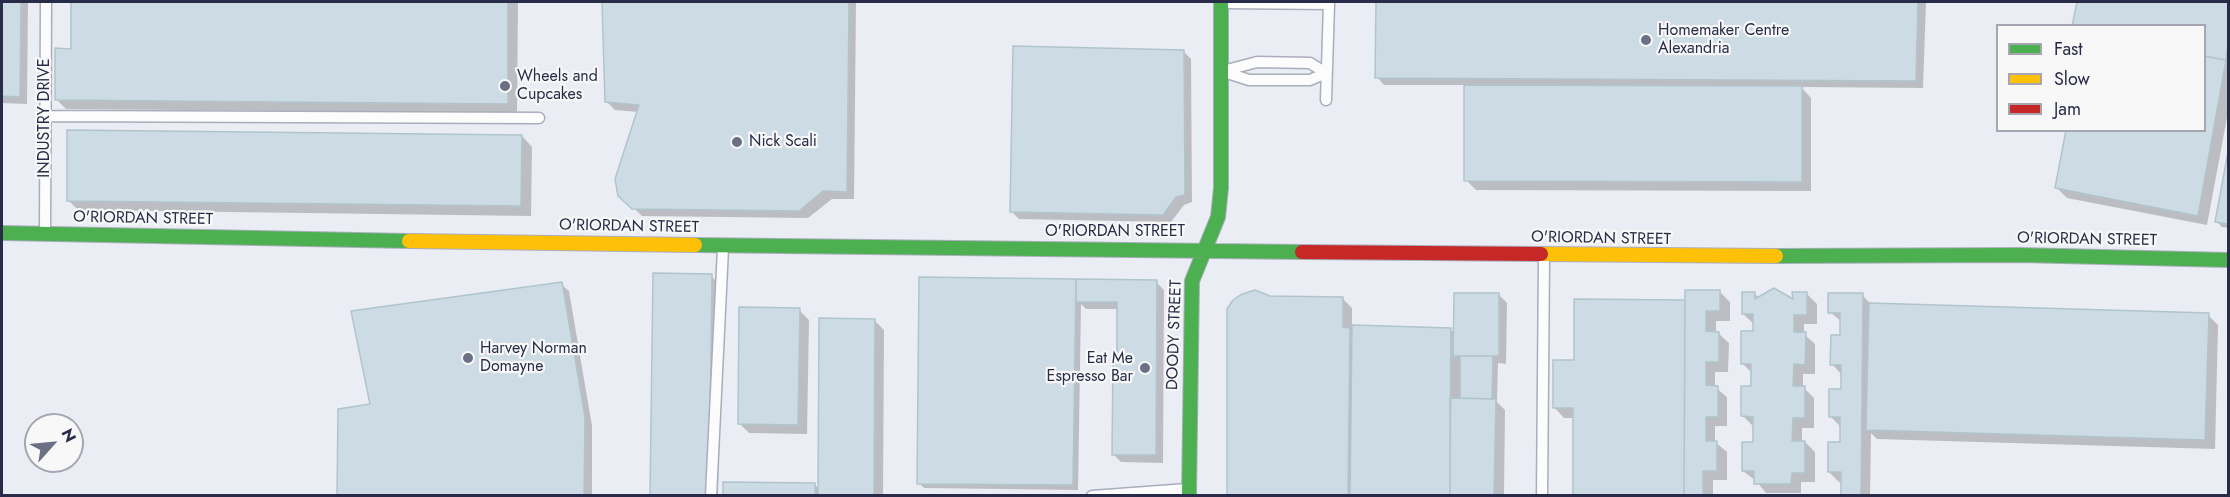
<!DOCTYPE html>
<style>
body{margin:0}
#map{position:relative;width:2230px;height:497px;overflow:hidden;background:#ebedf4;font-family:Jost,sans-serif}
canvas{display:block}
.frame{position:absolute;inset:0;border:3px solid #282c48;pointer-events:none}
.legend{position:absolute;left:1996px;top:24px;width:210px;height:108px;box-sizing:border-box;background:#f8f8f8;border:2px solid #a5a6b2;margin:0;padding:8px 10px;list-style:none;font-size:18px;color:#282c48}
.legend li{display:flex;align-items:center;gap:12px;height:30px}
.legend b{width:30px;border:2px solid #a5a6b2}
.north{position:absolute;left:24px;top:413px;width:60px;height:60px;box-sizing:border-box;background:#f8f8f8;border:2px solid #a5a6b2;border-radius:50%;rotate:63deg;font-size:16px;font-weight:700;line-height:24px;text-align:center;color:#282c48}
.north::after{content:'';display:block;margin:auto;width:21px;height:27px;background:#6c7084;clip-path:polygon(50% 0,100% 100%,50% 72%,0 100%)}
</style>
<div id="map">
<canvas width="2230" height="497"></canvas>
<div class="frame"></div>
<ul class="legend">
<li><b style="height:8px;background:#4caf50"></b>Fast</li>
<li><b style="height:8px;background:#ffc107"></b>Slow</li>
<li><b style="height:8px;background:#c62828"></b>Jam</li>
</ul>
<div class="north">N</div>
</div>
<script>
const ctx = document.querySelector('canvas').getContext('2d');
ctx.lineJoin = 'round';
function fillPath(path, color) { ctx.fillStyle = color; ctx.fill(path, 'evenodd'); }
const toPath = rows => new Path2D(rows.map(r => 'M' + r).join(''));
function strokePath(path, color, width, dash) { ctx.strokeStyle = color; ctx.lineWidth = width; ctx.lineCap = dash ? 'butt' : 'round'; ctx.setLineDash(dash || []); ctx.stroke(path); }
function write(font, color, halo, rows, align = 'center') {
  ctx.font = font + ' Jost,sans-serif'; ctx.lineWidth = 4.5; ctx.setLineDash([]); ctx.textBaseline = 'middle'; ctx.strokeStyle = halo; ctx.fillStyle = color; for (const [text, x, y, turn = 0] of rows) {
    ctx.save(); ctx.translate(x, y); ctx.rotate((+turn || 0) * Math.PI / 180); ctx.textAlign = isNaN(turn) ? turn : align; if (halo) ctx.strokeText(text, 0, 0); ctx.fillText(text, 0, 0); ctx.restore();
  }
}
fillPath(toPath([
 [2,2,28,2,27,104,2,103],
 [72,2,518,2,517,113,66,109,56,99,72,50],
 [603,2,856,2,854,199,832,199,808,218,642,216,620,195,639,112,615,110,607,102],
 [1377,2,1926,2,1923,88,1801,87,1811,98,1811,191,1476,190,1466,180,1466,85,1384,85,1377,77],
 [2078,2,2228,2,2228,112,2207,225,2067,198,2057,188,2204,130,2204,26,2074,26],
 [1183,51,1191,59,1192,202,1184,205,1171,222,1019,219,1011,211],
 [522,136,532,147,531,216,78,210,68,200],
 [2228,160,2228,228,2222,227,2217,222],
 [711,276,721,286,718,496,651,496],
 [921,278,1156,282,1164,290,1163,463,1121,462,1113,454,1118,309,1086,309,1081,304,1078,490,924,488,919,483],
 [561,284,569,291,592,426,592,496,339,496],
 [1720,292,1730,302,1730,321,1716,321,1716,333,1718,333,1729,343,1728,372,1715,372,1715,387,1727,397,1727,426,1715,426,1715,442,1727,452,1727,480,1713,480,1713,496,1574,496,1575,418,1564,418,1554,407,1575,361,1687,301],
 [1755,294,1759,298,1794,302,1807,294,1817,304,1817,324,1804,324,1804,334,1815,344,1815,374,1803,374,1803,387,1814,398,1814,428,1802,428,1802,442,1805,442,1815,452,1815,482,1801,482,1801,493,1766,493,1756,481,1743,471,1755,444,1753,426,1743,416,1753,388,1753,374,1743,364,1754,332,1754,324,1743,314],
 [1499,295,1507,303,1506,364,1498,363,1497,402,1505,410,1504,496,1229,496,1270,298,1342,298,1352,308,1352,327,1450,329,1455,333],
 [1862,295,1872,305,2208,315,2218,325,2215,449,1877,439,1871,433,1870,496,1842,496,1842,482,1839,482,1829,472,1842,444,1841,427,1831,417,1842,391,1842,375,1832,364,1842,336,1842,322,1830,312],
 [799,310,809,320,807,434,749,433,739,423],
 [874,320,884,330,883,496,724,496,815,485,819,489]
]), '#0003');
const building = toPath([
 [2,2,21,2,20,97,2,96,2,2],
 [71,2,508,2,508,104,55,100,55,48,71,49,71,2],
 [602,2,849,2,847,192,823,191,799,211,632,209,618,196,615,179,639,105,605,102,602,2],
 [1376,2,1918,2,1916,81,1375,78,1376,2],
 [2077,2,2228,2,2228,44,2226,60,2204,56,2204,26,2072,26,2077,2],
 [1013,46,1184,50,1185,195,1176,197,1163,215,1010,212,1013,46],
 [2204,56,2226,60,2198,216,2055,188,2066,130,2204,130,2204,56],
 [1464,85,1802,86,1802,182,1464,181,1464,85],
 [67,130,522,135,521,206,67,201,67,130],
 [2228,152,2228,224,2215,222,2228,152],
 [653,273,712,274,709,496,650,496,653,273],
 [919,277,1076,279,1073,485,917,484,919,277],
 [1076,279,1157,280,1156,455,1112,455,1113,352,1117,352,1117,302,1076,302,1076,279],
 [562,282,585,417,584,496,337,496,338,409,370,404,351,311,562,282],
 [1774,288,1793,299,1792,292,1807,292,1807,315,1794,315,1794,332,1806,332,1805,365,1794,364,1793,386,1805,386,1805,418,1793,418,1792,441,1805,441,1805,473,1792,473,1791,484,1754,484,1754,471,1742,471,1742,442,1753,442,1753,417,1741,416,1741,386,1751,386,1751,364,1741,364,1741,331,1753,331,1753,314,1742,314,1742,292,1755,292,1755,299,1774,288],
 [1255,290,1270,296,1343,297,1343,327,1350,328,1348,496,1227,496,1227,309,1233,300,1242,294,1255,290],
 [1685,290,1720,290,1720,311,1706,311,1706,331,1719,332,1719,362,1706,362,1706,385,1718,386,1718,417,1706,417,1706,441,1717,441,1717,471,1703,471,1703,496,1684,496,1685,290],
 [1454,293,1499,293,1499,356,1453,356,1454,293],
 [1828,293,1863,293,1861,496,1841,496,1841,472,1828,472,1828,442,1840,442,1840,417,1829,417,1829,389,1841,389,1841,365,1830,365,1831,335,1840,335,1840,313,1828,313,1828,293],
 [1574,299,1685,300,1684,496,1573,496,1573,408,1553,408,1553,360,1574,360,1574,299],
 [1869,303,2209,313,2205,440,1866,430,1869,303],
 [739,307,800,308,798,425,738,424,739,307],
 [819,318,875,319,874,496,818,496,819,318],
 [1352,325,1451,328,1450,496,1350,496,1352,325],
 [1460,356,1493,356,1492,399,1460,398,1460,356],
 [1450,398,1496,399,1494,496,1450,496,1450,398],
 [723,482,815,483,815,496,723,496,723,482]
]);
fillPath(building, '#cddce4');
strokePath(building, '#b0c4cc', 1.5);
const lane = toPath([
 [1224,3,1329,4,1326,100],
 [1223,71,1257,62,1310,63,1326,73],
 [1224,72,1249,80,1310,80,1326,73],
 [45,116,539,118],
 [45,231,46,2],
 [711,496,723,248],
 [1092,496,1187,489],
 [1542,496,1544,258]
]);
const fast = toPath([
 [2,233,409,241],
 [695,245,1302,252],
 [1776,256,2019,255,2228,260],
 [1189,496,1192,281,1218,217,1221,188,1221,2]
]);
const slow = toPath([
 [409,241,695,245],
 [1541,254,1776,256]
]);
const jam = toPath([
 [1302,252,1541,254]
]);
strokePath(lane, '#aaadbc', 13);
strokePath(fast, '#aaadbc', 16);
strokePath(slow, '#aaadbc', 16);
strokePath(jam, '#aaadbc', 16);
strokePath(lane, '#fcfcfd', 10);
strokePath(fast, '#4caf50', 14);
strokePath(slow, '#ffc107', 14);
strokePath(jam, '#c62828', 14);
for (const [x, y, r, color] of [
 [1646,40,6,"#6c7084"],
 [505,86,6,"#6c7084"],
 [737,142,6,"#6c7084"],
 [468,358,6,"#6c7084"],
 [1145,368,6,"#6c7084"]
]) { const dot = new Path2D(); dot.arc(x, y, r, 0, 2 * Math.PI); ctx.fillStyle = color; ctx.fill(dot); strokePath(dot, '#f8f8f8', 2); }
write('16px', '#282c48', '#f8f8f8', [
 ["Homemaker Centre",1658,31],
 ["Alexandria",1658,49],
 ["Wheels and",517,77],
 ["Cupcakes",517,95],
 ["Nick Scali",749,142],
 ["Harvey Norman",480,349],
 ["Domayne",480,367],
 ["Eat Me",1133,359,"right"],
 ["Espresso Bar",1133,377,"right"]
], 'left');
write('16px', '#282c48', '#f8f8f8', [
 ["INDUSTRY DRIVE",45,118,-90],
 ["O'RIORDAN STREET",143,219,1],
 ["O'RIORDAN STREET",629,227,1],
 ["O'RIORDAN STREET",1115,232],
 ["O'RIORDAN STREET",1601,239,1],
 ["O'RIORDAN STREET",2087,240,1],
 ["DOODY STREET",1175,335,-88]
]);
</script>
